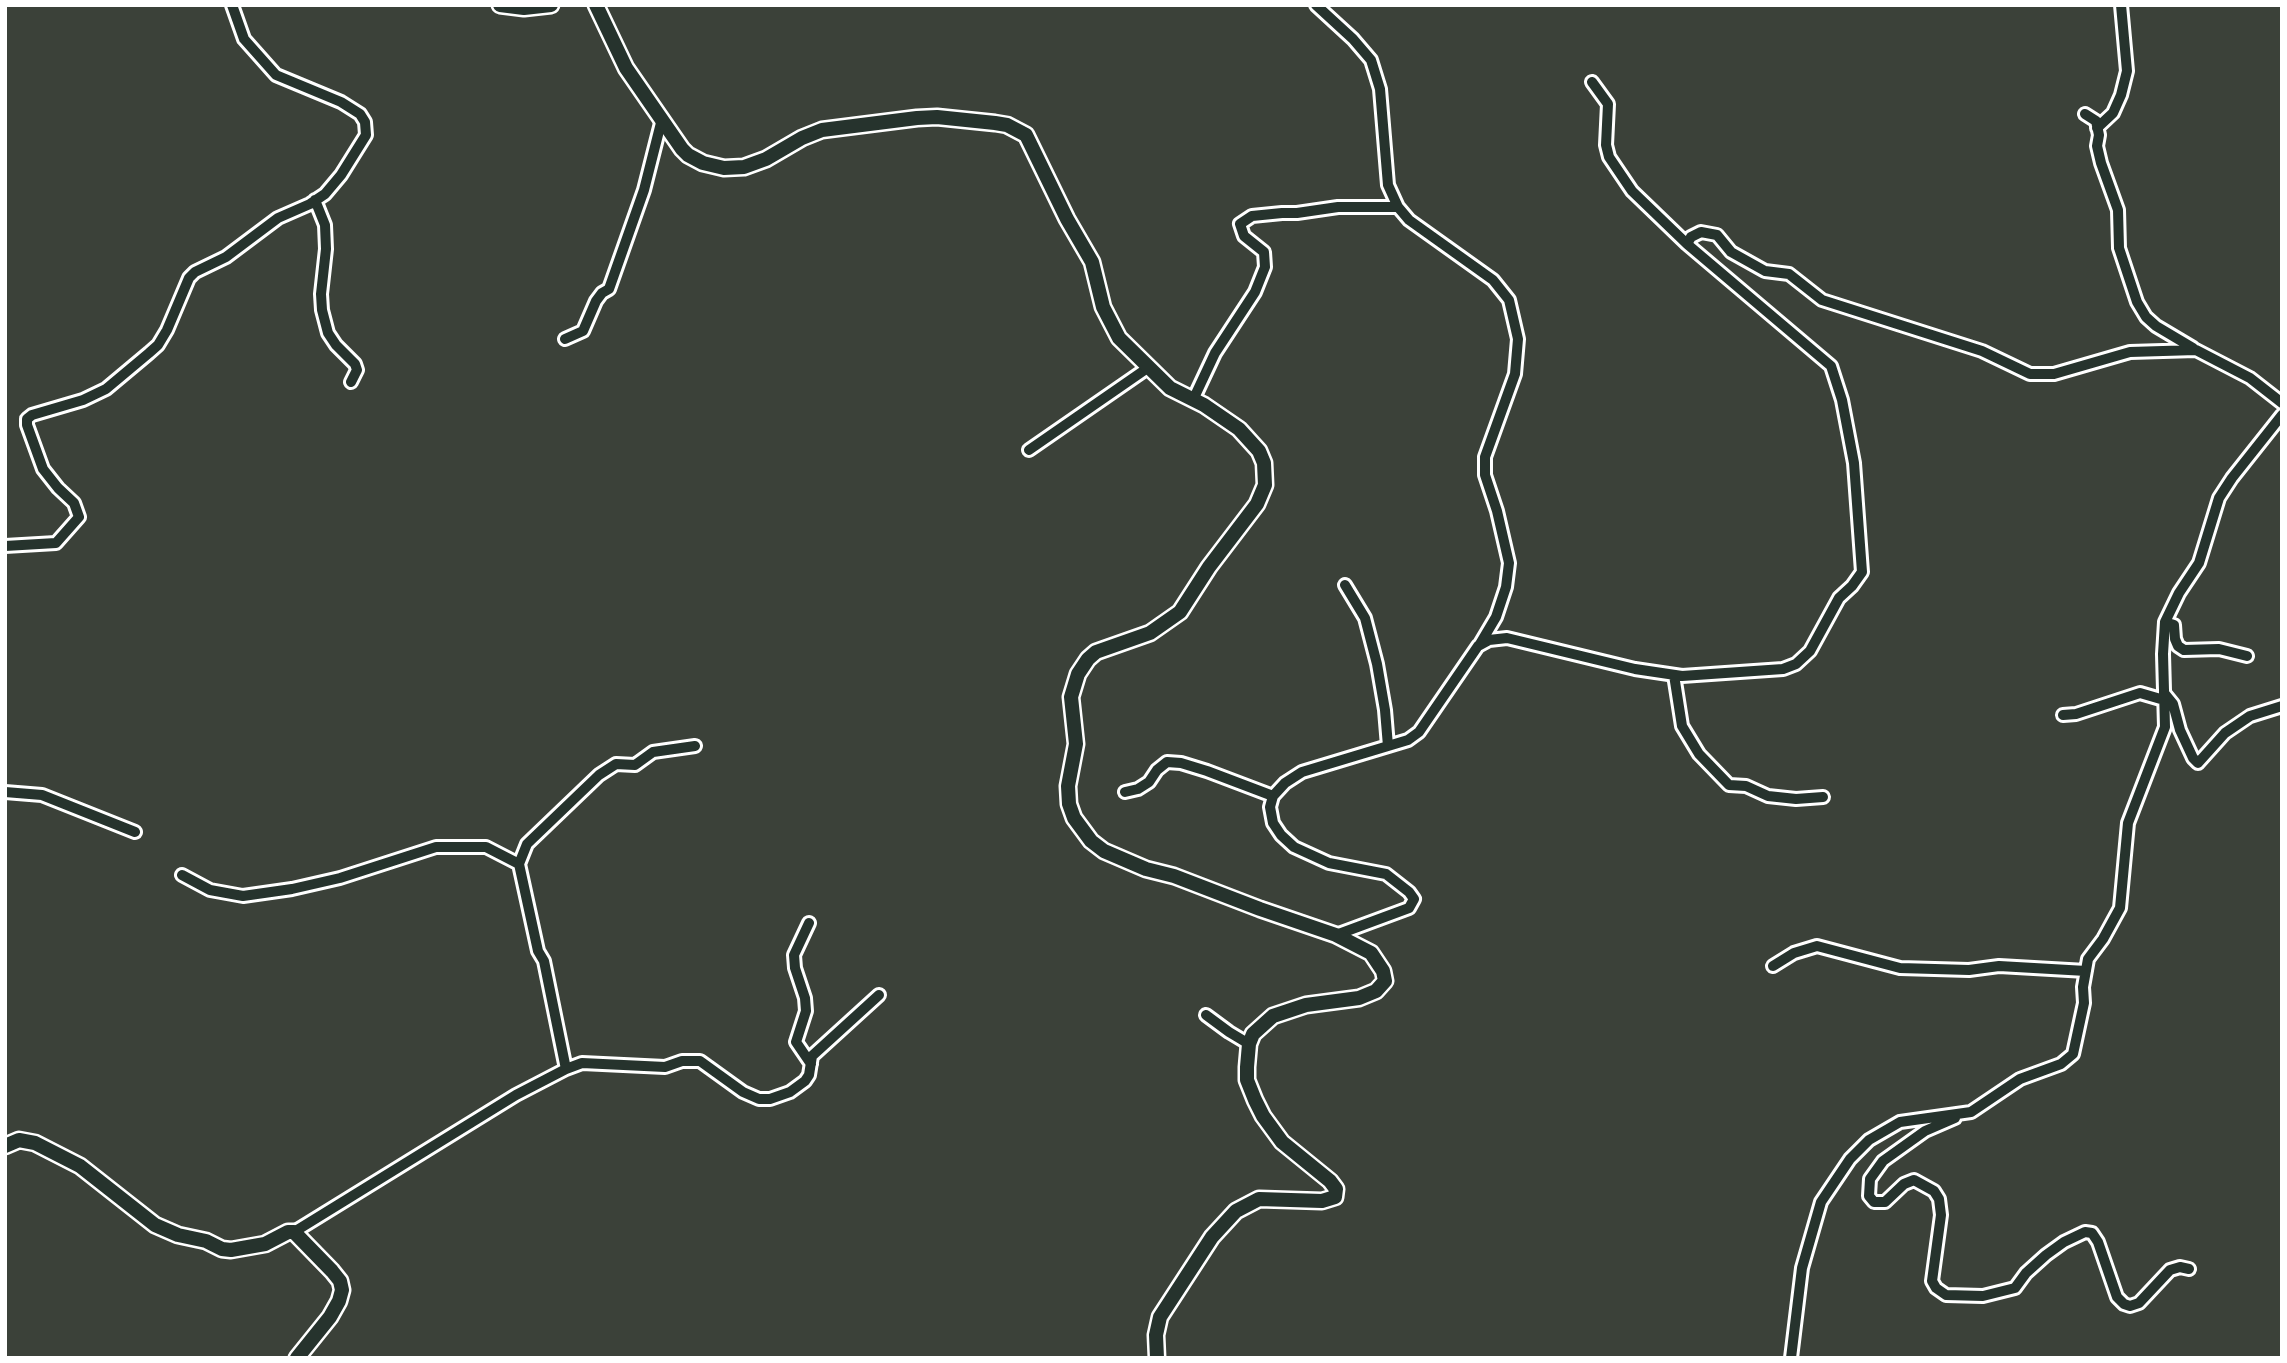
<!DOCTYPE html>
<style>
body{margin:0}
#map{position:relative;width:2287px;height:1363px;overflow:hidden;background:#3b4139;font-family:"Playpen Sans",sans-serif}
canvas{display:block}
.frame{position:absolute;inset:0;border:7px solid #fff;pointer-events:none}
</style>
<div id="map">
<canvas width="2287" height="1363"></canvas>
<div class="frame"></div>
</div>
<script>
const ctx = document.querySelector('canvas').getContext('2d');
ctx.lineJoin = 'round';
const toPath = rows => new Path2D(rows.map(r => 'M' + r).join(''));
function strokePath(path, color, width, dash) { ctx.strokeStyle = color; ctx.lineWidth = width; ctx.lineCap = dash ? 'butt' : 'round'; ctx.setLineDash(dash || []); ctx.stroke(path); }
const minor = toPath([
 [1316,5,1353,39,1371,60,1380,89,1388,185,1398,207,1409,220,1493,280,1509,300,1518,339,1515,374,1485,457,1485,475,1497,511,1509,563,1506,587,1496,617,1480,644],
 [1592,82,1608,104,1606,145,1609,157,1632,191,1687,244],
 [2085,114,2096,121,2099,135,2097,146,2101,163,2118,210,2119,248,2137,302,2146,317,2156,326,2193,348],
 [2097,128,2113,113,2121,95,2127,71,2121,5],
 [315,200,325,225,326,249,321,294,322,310,328,333,336,345,355,364,357,370,351,382],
 [565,339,583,331,596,301,602,293,609,289,644,190,662,119],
 [1193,400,1215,353,1255,292,1265,267,1264,252,1244,236,1240,224,1252,216,1282,213,1297,213,1338,207,1398,207],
 [1029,450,1149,367],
 [5,546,56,543,79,517,74,503,58,488,43,469,27,425,27,419,32,415,83,400,106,389,149,353,158,345,167,330,189,278,195,272,226,257,278,218,310,204,325,194,341,175,366,135,365,122,360,114,341,102,276,75,244,39,232,5],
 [1345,585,1365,618,1377,664,1385,710,1388,746],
 [2165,622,2174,625,2175,639,2178,646,2184,650,2219,649,2247,656],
 [1674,675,1682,726,1699,754,1729,785,1746,786,1768,796,1796,799,1823,797],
 [2164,693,2173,704,2180,730,2193,758,2198,763,2225,733,2250,716,2282,706],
 [2063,715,2076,714,2140,693,2164,700],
 [5,792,42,795,135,832],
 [1125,792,1138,789,1149,782,1157,770,1167,762,1181,763,1207,771,1273,796],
 [182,875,210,890,243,896,292,889,340,878,436,847,486,847,519,864],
 [809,923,794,955,795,968,805,998,806,1011,796,1042,811,1064],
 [1336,935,1409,908,1414,899,1409,892,1386,874,1329,863,1294,847,1281,835,1273,823,1270,807,1273,796,1285,783,1302,772,1408,740,1419,732,1478,646,1489,640,1507,638,1635,669,1682,676,1783,669,1796,664,1810,651,1839,598,1852,586,1862,572,1854,463,1842,400,1831,366,1687,244,1691,237,1701,232,1717,235,1731,252,1765,271,1789,274,1822,300,1982,351,2030,374,2054,374,2130,352,2196,350,2250,378,2282,403],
 [1773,966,1794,953,1817,946,1900,968,1969,970,1999,966,2086,971],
 [1206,1015,1229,1032,1249,1044],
 [566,1069,544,961,538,951,519,864,527,844,599,775,616,764,635,765,653,752,695,746],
 [1955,1118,1925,1131,1883,1161,1870,1179,1869,1196,1874,1202,1885,1202,1904,1184,1914,1180,1934,1191,1939,1199,1941,1215,1932,1281,1936,1288,1946,1295,1983,1296,2015,1288,2026,1273,2046,1255,2064,1242,2085,1232,2092,1233,2098,1242,2117,1297,2124,1304,2130,1306,2139,1303,2170,1270,2180,1267,2189,1269],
 [294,1232,516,1095,566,1069,582,1063,665,1067,682,1061,700,1061,743,1092,759,1099,770,1099,790,1092,805,1081,809,1075,812,1056,879,995],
 [1791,1358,1802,1268,1821,1202,1850,1159,1869,1140,1900,1122,1971,1112,2020,1079,2061,1064,2073,1054,2084,1003,2083,987,2088,959,2103,939,2120,908,2128,823,2165,727,2163,654,2165,622,2179,593,2199,563,2219,498,2232,478,2282,415]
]);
const tertiary = toPath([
 [500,5,524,8,551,5],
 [596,5,626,68,682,149,688,155,703,163,724,168,744,167,766,159,802,138,822,130,917,118,937,117,995,123,1007,125,1026,135,1067,219,1092,262,1103,307,1119,338,1170,388,1204,405,1239,429,1259,451,1264,463,1265,485,1257,504,1209,567,1180,612,1150,633,1096,652,1088,659,1078,674,1071,697,1076,744,1068,786,1069,804,1074,818,1091,841,1104,851,1146,869,1174,876,1260,909,1336,935,1371,953,1383,971,1385,981,1376,991,1359,998,1306,1005,1273,1016,1253,1034,1249,1044,1247,1067,1247,1080,1255,1100,1263,1116,1282,1142,1330,1181,1336,1189,1335,1197,1322,1201,1259,1199,1236,1211,1212,1237,1160,1317,1156,1335,1157,1358],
 [5,1146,19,1140,35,1143,80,1166,155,1225,178,1235,206,1241,222,1249,231,1250,265,1244,288,1232,294,1232,332,1271,340,1281,342,1290,339,1301,330,1317,297,1358]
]);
strokePath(minor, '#fff', 16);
strokePath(tertiary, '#fff', 19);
strokePath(minor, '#26332d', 10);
strokePath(tertiary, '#26332d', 14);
</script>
